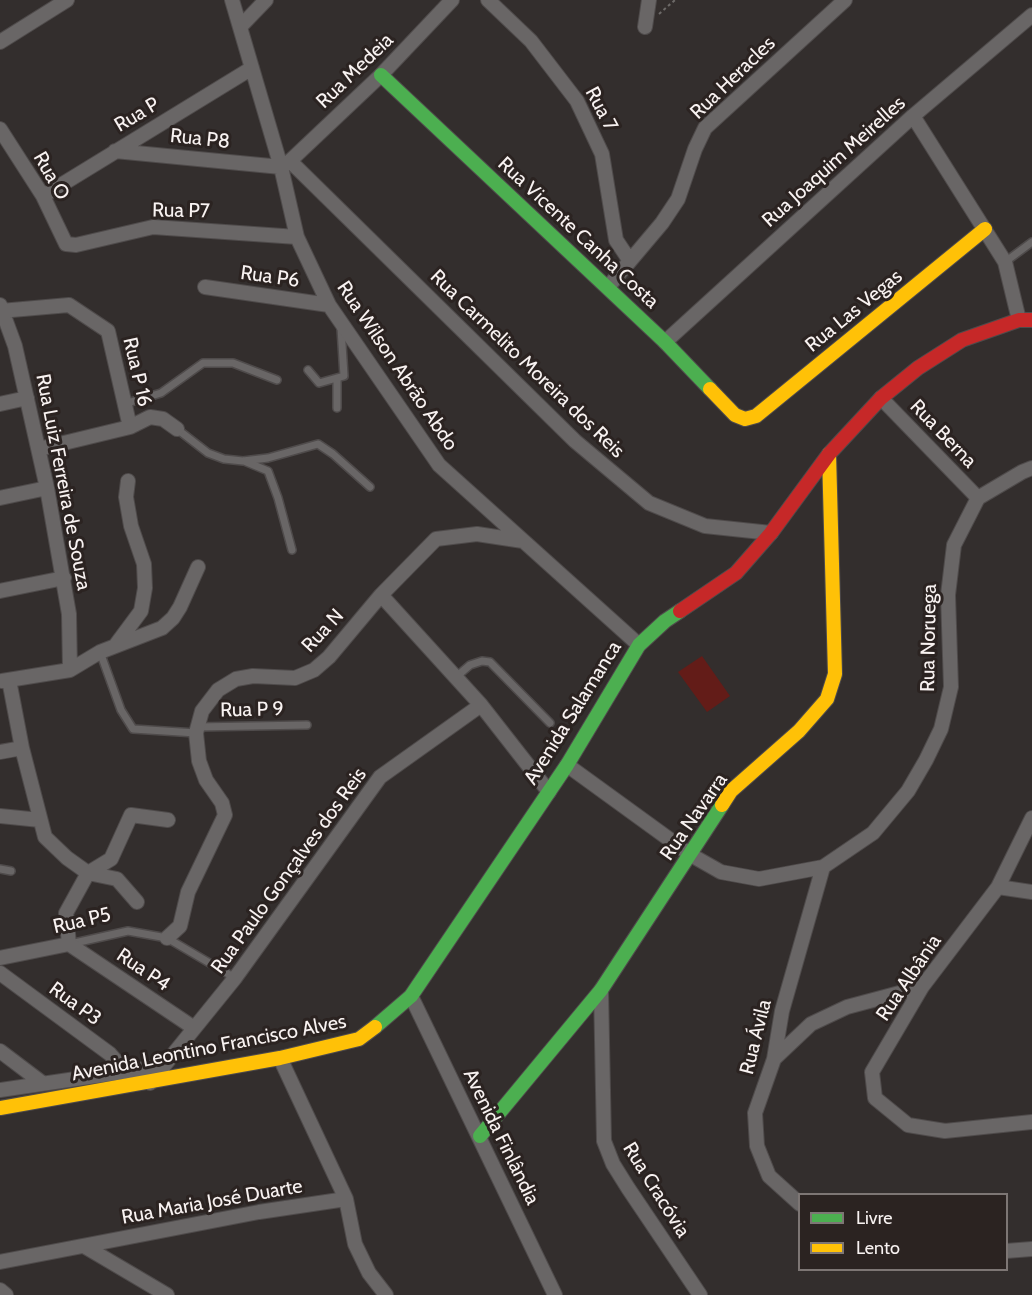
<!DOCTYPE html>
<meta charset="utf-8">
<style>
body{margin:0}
#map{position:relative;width:1032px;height:1295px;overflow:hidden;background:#332e2d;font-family:Cabin,sans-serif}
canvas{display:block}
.legend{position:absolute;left:798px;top:1193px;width:210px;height:78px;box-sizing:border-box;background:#2b2321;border:2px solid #7d7674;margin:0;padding:8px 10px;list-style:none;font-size:18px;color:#f8f2f1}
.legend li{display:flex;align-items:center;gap:12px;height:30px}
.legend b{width:30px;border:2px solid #7d7674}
</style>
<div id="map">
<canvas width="1032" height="1295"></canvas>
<ul class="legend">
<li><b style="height:8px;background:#4caf50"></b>Livre</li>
<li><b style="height:8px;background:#ffc107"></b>Lento</li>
</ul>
</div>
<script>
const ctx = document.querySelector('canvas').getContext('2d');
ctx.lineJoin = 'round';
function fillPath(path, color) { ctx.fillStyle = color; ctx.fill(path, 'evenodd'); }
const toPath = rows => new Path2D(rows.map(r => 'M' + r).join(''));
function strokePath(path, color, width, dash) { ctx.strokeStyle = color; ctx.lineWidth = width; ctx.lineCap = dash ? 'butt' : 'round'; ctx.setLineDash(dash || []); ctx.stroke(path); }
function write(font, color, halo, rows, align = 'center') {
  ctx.font = font + ' Cabin,sans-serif'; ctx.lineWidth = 6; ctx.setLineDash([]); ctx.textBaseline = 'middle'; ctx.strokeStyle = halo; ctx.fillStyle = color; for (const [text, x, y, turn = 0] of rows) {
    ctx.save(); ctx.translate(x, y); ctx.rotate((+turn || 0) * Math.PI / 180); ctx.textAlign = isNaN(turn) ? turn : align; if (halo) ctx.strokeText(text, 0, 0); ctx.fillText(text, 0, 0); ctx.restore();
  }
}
fillPath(toPath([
 [702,656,730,696,707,712,678,672]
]), '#631c18');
const lane = toPath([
 [1005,262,1032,242],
 [308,370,319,383,344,376,341,328],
 [337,378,337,408],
 [124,404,161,393,203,363,233,363,277,380],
 [177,429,208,453,224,459,243,461,268,458,318,444,333,454,370,487],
 [244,461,268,471,278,498,292,550],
 [100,652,121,710,133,729,196,733],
 [456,677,470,665,482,661,490,662,550,723],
 [197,727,307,725],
 [0,869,11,871],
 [70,944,128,931,167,938,235,978]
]);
const street = toPath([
 [232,0,281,167,297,237,329,305,439,465,639,645],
 [488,0,531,41,577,101,602,154,616,240,630,261],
 [241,26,266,0],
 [645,27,649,0],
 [0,42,67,0],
 [913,116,1005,262,1019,320],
 [0,129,43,196,66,244,76,245,153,227,297,237],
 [115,151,281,167,290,161,381,75,452,0],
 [290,161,575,441,649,503,705,526,771,533],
 [43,196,252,68],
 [205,287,329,305],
 [608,287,662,223,678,199,695,149,705,128,845,0],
 [0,305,15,346,47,488,69,614,70,670],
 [0,311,69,305,108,331,130,427],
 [665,342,913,116,1032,15],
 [881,398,978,498],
 [0,404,27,398],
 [39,449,130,427,150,417,163,419,177,429],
 [0,498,47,488],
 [0,591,64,578],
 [381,595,481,705,549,792],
 [115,646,141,611,145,588,144,564,131,526,126,497,128,481],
 [9,680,22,748,45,837,67,858,88,873,66,913,69,944],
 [2,681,70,670,100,652,162,628,173,618,180,607,198,567],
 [0,752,22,748],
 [567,765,691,855,721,872,759,879,823,867,873,833,908,791,926,760,941,729,951,687,948,595,954,545,978,498,1022,472,1032,468],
 [0,816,40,820],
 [1032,818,998,887,922,987,872,1072,875,1098,908,1125,945,1131,1032,1122],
 [998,887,1032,892],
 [137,902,117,879,88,873,111,859,131,815,168,820],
 [167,938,180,926,188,892,225,815,222,803,206,780,199,761,196,733,202,711,218,690,236,679,253,676,295,678,314,670,329,657,381,595,436,539,477,534,523,541],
 [69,944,194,1028],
 [0,958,69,944],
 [0,973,110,1054,124,1070],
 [601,990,604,1141,613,1164,628,1188,700,1295],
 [411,996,555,1295],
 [0,1051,41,1082],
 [280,1058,346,1199,355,1244,369,1273,386,1295],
 [774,1059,811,1024,847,1007,922,987],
 [150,1083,235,978,380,777,481,705],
 [0,1090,164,1066],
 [800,1204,769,1176,757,1146,755,1113,774,1059,782,1011,823,867],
 [84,1246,167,1295],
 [1006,1251,1032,1249],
 [0,1262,259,1212,346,1199],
 [0,1290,6,1295]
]);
const fast = toPath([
 [381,75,665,342,710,389],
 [375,1027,411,996,567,765,639,645,665,621,680,611],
 [480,1136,601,990,722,805]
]);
const slow = toPath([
 [710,389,735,415,745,419,756,416,985,229],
 [722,805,731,791,799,731,827,699,835,674,829,454],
 [0,1108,280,1058,359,1039,375,1027]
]);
const jam = toPath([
 [680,611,736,573,771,533,829,454,881,398,918,368,962,340,1019,320,1032,320]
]);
strokePath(lane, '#4f4b4b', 10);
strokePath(street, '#4f4b4b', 16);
strokePath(fast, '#4f4b4b', 16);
strokePath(slow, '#4f4b4b', 16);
strokePath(jam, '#4f4b4b', 16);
strokePath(toPath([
 [659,14,675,0]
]), '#6d6a68', 2, [3, 3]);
strokePath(lane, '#696666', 7);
strokePath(street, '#696666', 14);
strokePath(fast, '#4caf50', 14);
strokePath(slow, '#ffc107', 14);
strokePath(jam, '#c62828', 14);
write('20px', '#f8f2f1', '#2b2321', [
 ["Rua Medeia",355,71,-44],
 ["Rua Heracles",733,78,-44],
 ["Rua 7",601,109,62],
 ["Rua P",137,115,-31],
 ["Rua P8",200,139,6],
 ["Rua Joaquim Meirelles",834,162,-42],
 ["Rua O",51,176,60],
 ["Rua P7",181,211,1],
 ["Rua Vicente Canha Costa",578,233,43],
 ["Rua P6",270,277,8],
 ["Rua Las Vegas",854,311,-39],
 ["Rua Carmelito Moreira dos Reis",527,364,44],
 ["Rua Wilson Abrão Abdo",397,366,56],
 ["Rua P 16",137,372,77],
 ["Rua Berna",943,434,46],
 ["Rua Luiz Ferreira de Souza",63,482,79],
 ["Rua N",323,631,-47],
 ["Rua Noruega",929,638,-89],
 ["Rua P 9",252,710,-1],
 ["Avenida Salamanca",573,713,-58],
 ["Rua Navarra",694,817,-55],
 ["Rua Paulo Gonçalves dos Reis",289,871,-54],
 ["Rua P5",82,921,-13],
 ["Rua P4",143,970,34],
 ["Rua Albânia",909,978,-56],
 ["Rua P3",75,1004,36],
 ["Rua Ávila",756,1037,-76],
 ["Avenida Leontino Francisco Alves",209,1048,-11],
 ["Avenida Finlândia",501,1137,64],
 ["Rua Cracóvia",656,1190,58],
 ["Rua Maria José Duarte",212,1202,-10]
]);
</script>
